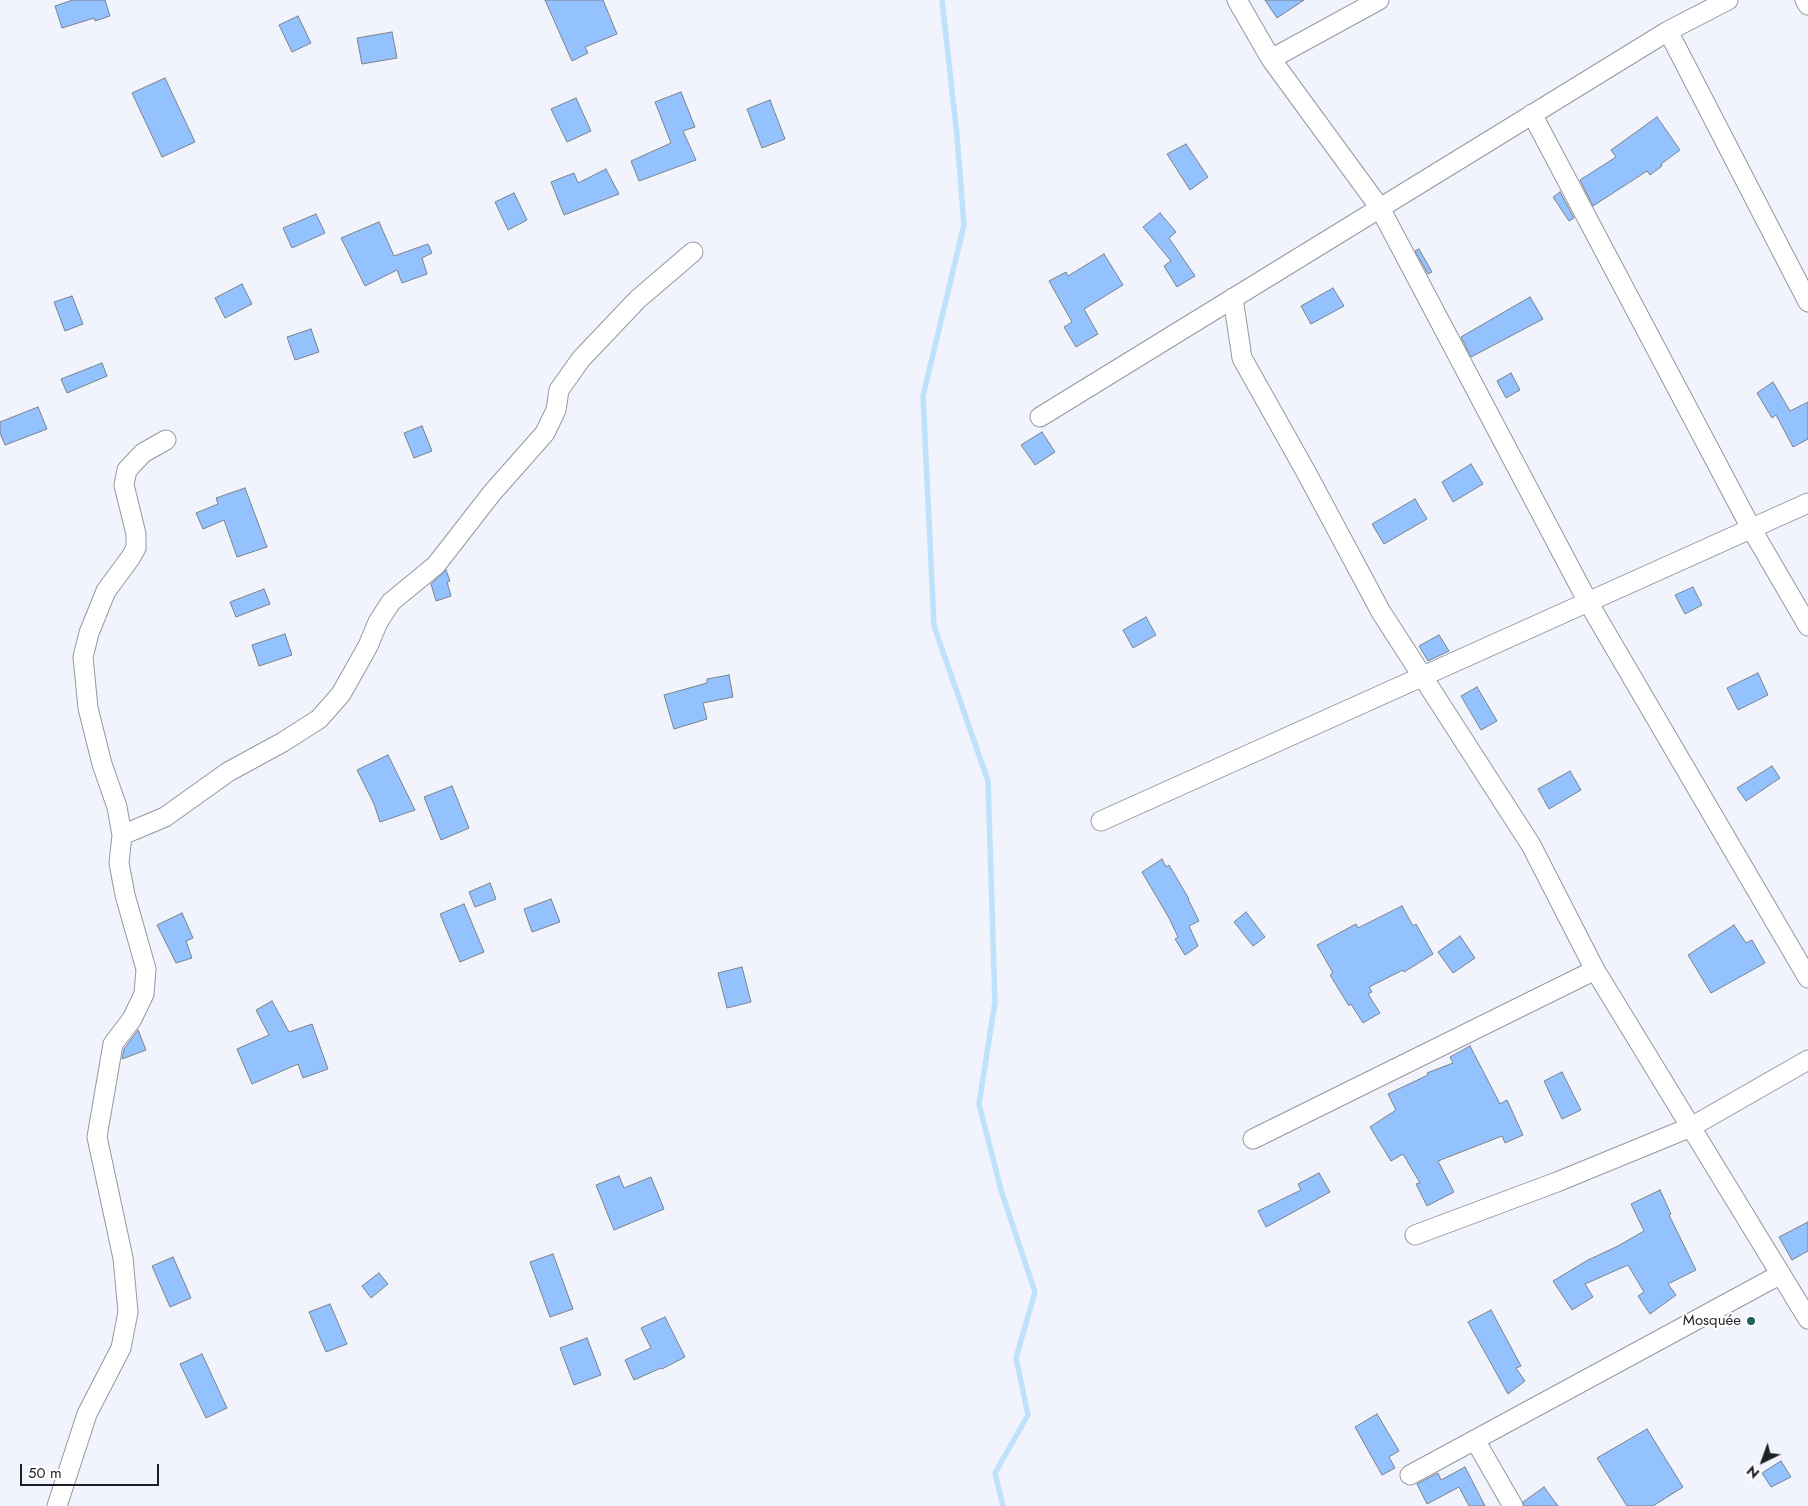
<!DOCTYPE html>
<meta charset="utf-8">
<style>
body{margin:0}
#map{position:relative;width:1808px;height:1506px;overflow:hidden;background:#f1f3fd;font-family:Jost,sans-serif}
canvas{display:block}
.north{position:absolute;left:1738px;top:1436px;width:50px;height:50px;-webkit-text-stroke:4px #fff;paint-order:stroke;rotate:222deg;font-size:14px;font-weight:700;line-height:20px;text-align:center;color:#1f2023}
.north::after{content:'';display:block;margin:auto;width:18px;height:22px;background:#1f2023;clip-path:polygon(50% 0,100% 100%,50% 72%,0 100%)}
.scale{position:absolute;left:20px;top:1464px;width:139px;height:22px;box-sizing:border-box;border:2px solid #1f2023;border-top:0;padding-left:6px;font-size:15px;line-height:18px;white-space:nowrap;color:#1f2023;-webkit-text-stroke:4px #fff;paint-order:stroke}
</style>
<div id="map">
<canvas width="1808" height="1506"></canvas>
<div class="north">N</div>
<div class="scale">50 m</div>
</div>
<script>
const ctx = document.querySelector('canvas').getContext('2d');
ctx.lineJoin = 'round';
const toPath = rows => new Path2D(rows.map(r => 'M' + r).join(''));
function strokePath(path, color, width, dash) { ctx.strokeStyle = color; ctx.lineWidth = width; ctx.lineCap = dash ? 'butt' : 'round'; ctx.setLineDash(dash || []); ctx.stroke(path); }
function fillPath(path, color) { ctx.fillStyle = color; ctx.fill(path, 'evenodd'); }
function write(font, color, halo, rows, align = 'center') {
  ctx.font = font + ' Jost,sans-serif'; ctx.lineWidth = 4; ctx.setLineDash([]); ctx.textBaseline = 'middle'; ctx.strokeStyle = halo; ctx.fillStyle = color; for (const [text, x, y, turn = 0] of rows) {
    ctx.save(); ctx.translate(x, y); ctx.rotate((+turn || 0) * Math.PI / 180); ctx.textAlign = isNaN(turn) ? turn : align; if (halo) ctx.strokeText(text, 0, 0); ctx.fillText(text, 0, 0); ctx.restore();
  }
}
strokePath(toPath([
 [942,0,957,136,964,225,923,396,934,626,988,781,995,1002,979,1104,1001,1190,1035,1292,1016,1358,1028,1415,995,1473,1003,1506]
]), '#bee2fa', 5.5);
const building = toPath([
 [73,0,105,0,110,16,95,21,94,18,62,28,55,6,73,0],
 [545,0,603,0,617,34,585,47,588,53,572,61,545,0],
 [1265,0,1304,0,1277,18,1265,0],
 [298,16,311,43,292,52,279,25,298,16],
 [392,32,397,58,362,64,357,38,392,32],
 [165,78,195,142,162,157,132,93,165,78],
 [681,92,695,127,683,131,696,160,639,181,631,161,671,143,655,102,681,92],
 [576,98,591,131,567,142,551,109,576,98],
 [770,100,785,139,762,148,747,109,770,100],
 [1657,117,1680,150,1661,164,1662,166,1650,175,1647,171,1593,206,1580,180,1616,157,1611,150,1657,117],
 [1186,144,1208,177,1190,190,1167,154,1186,144],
 [606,169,619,194,564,215,551,182,574,173,578,183,606,169],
 [1560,192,1574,218,1569,221,1553,197,1560,192],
 [514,193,527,220,508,230,495,202,514,193],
 [1160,213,1176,232,1169,238,1195,276,1177,287,1164,266,1171,261,1143,227,1160,213],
 [316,214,325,233,292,248,283,228,316,214],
 [379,222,394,256,428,244,432,253,422,258,427,274,402,283,397,270,365,286,341,238,379,222],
 [1419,249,1432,272,1428,274,1415,251,1419,249],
 [1104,254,1123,285,1084,309,1098,334,1076,347,1064,327,1072,322,1049,281,1066,272,1068,276,1104,254],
 [242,284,252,304,225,318,215,298,242,284],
 [1333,288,1344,306,1311,324,1301,306,1333,288],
 [72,296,83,324,65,331,54,302,72,296],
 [1530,297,1543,319,1471,357,1461,337,1530,297],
 [311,329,319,352,295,360,287,337,311,329],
 [102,363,107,376,67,393,61,379,102,363],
 [1511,373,1520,390,1506,398,1497,381,1511,373],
 [1773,382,1790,411,1808,402,1808,439,1793,447,1776,415,1772,418,1757,393,1773,382],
 [38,407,47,429,5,445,0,433,0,422,38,407],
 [422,426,432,451,414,458,404,433,422,426],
 [1042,432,1055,452,1035,465,1021,445,1042,432],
 [1471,464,1483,484,1453,502,1442,482,1471,464],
 [245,488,267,547,237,557,224,520,203,529,196,513,218,504,216,498,245,488],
 [1415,499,1427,519,1384,544,1372,524,1415,499],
 [446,570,450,581,447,582,451,596,436,601,431,584,446,570],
 [1693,587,1702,605,1685,614,1675,595,1693,587],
 [264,589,270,604,236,617,230,602,264,589],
 [1146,617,1156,635,1133,648,1123,630,1146,617],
 [285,634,292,655,259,666,252,645,285,634],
 [1439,635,1449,651,1428,661,1419,646,1439,635],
 [1758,673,1768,695,1738,710,1727,688,1758,673],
 [729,675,733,697,703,703,707,719,674,729,664,695,707,683,707,679,729,675],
 [1477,687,1497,721,1481,730,1461,696,1477,687],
 [388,755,415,810,380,822,374,804,357,770,388,755],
 [1772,766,1780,778,1746,801,1737,788,1772,766],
 [1570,771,1581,790,1549,809,1538,789,1570,771],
 [452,786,469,828,441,840,424,797,452,786],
 [1162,859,1166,867,1169,865,1189,899,1188,899,1199,921,1189,926,1198,946,1185,955,1175,939,1178,937,1169,918,1142,872,1162,859],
 [490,883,496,899,475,907,469,892,490,883],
 [551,899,560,922,532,932,524,909,551,899],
 [464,904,484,952,460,962,440,914,464,904],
 [1402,906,1413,926,1416,924,1433,954,1404,972,1403,970,1369,987,1372,992,1368,994,1380,1013,1363,1023,1351,1004,1349,1006,1330,975,1333,973,1317,945,1356,924,1358,928,1402,906],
 [1246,912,1265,937,1253,946,1234,922,1246,912],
 [182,913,193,938,186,941,192,958,176,963,157,925,182,913],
 [1734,925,1746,943,1752,940,1765,963,1711,993,1688,955,1734,925],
 [1460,936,1475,958,1453,973,1438,952,1460,936],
 [742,967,751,1002,727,1008,718,973,742,967],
 [272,1001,289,1032,312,1024,328,1069,303,1078,298,1064,252,1084,237,1049,269,1035,256,1010,272,1001],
 [138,1030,146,1050,122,1059,124,1049,138,1030],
 [1470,1046,1500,1104,1507,1100,1523,1135,1505,1143,1502,1136,1438,1161,1454,1192,1427,1206,1416,1184,1420,1183,1403,1154,1391,1161,1370,1127,1396,1110,1388,1094,1428,1075,1427,1073,1453,1063,1450,1057,1470,1046],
 [1562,1072,1581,1110,1562,1119,1544,1081,1562,1072],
 [1319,1173,1330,1192,1266,1227,1258,1211,1301,1190,1298,1184,1319,1173],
 [619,1176,624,1188,651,1177,664,1209,614,1230,596,1185,619,1176],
 [1660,1190,1671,1214,1669,1215,1696,1270,1668,1284,1676,1295,1650,1314,1638,1296,1644,1292,1628,1265,1585,1284,1593,1297,1572,1310,1553,1281,1588,1260,1618,1246,1644,1231,1631,1204,1660,1190],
 [1808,1222,1808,1251,1792,1260,1779,1237,1808,1222],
 [553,1254,573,1309,550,1317,530,1262,553,1254],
 [173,1257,191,1298,170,1307,152,1266,173,1257],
 [379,1273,388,1284,371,1298,362,1286,379,1273],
 [330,1304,347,1344,326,1352,309,1312,330,1304],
 [1491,1310,1521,1366,1516,1368,1525,1381,1508,1394,1468,1322,1491,1310],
 [665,1317,685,1357,662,1369,661,1368,634,1380,625,1360,651,1348,641,1328,665,1317],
 [587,1338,601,1375,574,1385,560,1348,587,1338],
 [202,1354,227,1408,206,1418,180,1364,202,1354],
 [1377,1414,1399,1451,1389,1457,1395,1468,1382,1475,1355,1427,1377,1414],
 [1647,1429,1683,1487,1653,1506,1627,1506,1597,1458,1647,1429],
 [1781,1461,1791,1477,1771,1487,1762,1473,1781,1461],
 [1465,1467,1485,1506,1469,1506,1459,1487,1427,1504,1417,1484,1438,1473,1441,1480,1465,1467],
 [1544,1487,1558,1506,1524,1506,1523,1502,1544,1487]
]);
fillPath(building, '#93c2ff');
strokePath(building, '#7c8289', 1);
const street = toPath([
 [1237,0,1271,59,1380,208,1588,602,1808,978],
 [1805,0,1808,5],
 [1668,31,1808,302],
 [1271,59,1379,0],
 [1532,114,1751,528,1808,626],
 [1233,298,1242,358,1306,472,1381,612,1531,845,1595,970,1808,1319],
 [1040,417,1668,31,1728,0],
 [1101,821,1808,503],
 [122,835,165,817,228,772,283,742,319,719,341,694,368,646,378,622,391,602,436,565,492,493,545,433,556,410,559,390,581,359,638,299,693,252],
 [1253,1139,1595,970],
 [1415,1235,1557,1182,1691,1127,1808,1060],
 [1475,1440,1513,1506],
 [1410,1475,1781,1274],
 [57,1506,87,1414,121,1348,128,1312,123,1258,97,1137,113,1044,132,1019,144,994,146,969,125,895,119,863,122,835,117,807,102,764,88,708,83,657,89,633,106,591,131,557,136,548,136,534,124,485,127,470,143,453,166,440]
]);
strokePath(street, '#9698a0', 21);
strokePath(street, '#fff', 19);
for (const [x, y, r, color] of [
 [1751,1321,5,"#1b655b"]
]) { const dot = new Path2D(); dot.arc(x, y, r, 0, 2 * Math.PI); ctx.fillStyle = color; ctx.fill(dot); strokePath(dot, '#fff', 2); }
write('15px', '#1f2023', '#fff', [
 ["Mosquée",1741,1321]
], 'right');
</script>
